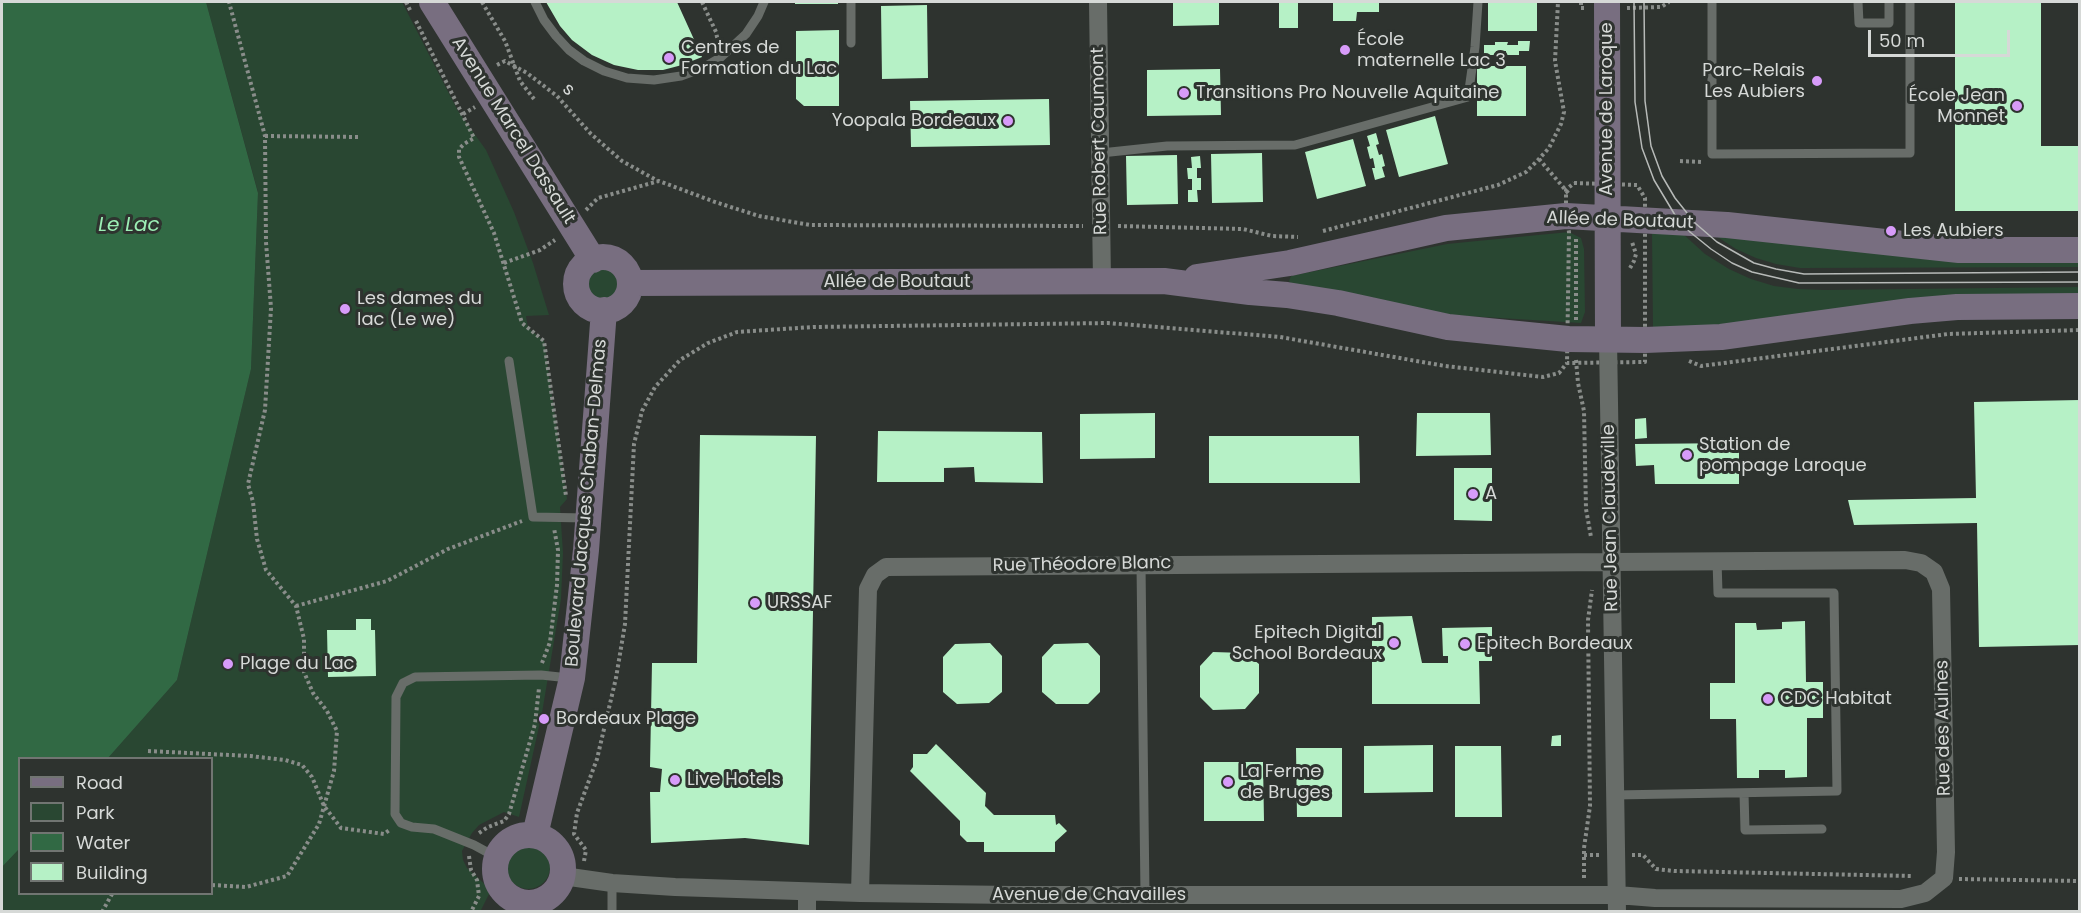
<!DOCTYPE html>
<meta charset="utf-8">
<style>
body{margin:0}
#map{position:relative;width:2081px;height:913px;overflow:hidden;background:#2e332f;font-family:Poppins,sans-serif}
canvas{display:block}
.frame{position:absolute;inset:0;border:3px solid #d6d9d7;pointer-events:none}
.legend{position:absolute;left:18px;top:757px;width:195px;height:138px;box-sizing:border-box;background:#2e332f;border:2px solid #717572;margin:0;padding:8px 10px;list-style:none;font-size:18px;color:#d6d9d7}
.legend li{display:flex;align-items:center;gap:12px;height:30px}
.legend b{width:30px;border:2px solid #717572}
.scale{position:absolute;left:1868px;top:30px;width:142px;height:27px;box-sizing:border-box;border:3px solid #d6d9d7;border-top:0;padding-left:8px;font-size:18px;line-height:21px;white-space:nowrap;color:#d6d9d7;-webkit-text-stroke:4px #2e332f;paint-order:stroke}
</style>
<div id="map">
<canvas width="2081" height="913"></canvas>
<div class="frame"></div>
<ul class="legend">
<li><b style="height:8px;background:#786e80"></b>Road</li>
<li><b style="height:16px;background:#294732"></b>Park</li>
<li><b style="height:16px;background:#316944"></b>Water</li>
<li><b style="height:16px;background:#b6f1c6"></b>Building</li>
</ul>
<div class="scale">50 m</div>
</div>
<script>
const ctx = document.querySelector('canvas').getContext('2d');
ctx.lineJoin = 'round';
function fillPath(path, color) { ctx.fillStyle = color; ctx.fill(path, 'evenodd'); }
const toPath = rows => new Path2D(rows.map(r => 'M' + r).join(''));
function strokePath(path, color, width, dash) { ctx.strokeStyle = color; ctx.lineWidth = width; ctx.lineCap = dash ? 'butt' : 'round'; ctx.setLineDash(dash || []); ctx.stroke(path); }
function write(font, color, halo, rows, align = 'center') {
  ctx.font = font + ' Poppins,sans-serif'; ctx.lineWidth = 6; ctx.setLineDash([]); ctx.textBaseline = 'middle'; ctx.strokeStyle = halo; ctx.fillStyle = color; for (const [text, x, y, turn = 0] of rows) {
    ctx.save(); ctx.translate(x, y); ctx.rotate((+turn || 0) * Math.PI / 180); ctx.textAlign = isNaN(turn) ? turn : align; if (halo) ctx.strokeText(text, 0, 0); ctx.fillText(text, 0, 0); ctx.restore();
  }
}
fillPath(toPath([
 [206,2,402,2,458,111,486,150,514,212,533,263,549,315,526,316,528,328,544,341,567,499,560,507,563,553,561,599,542,713,519,817,504,812,479,825,472,833,462,851,463,860,467,868,491,890,480,912,2,912,2,867,19,849,20,894,212,894,212,758,108,758,177,680,251,369,258,192],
 [1569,232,1581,238,1584,249,1585,312,1581,323,1451,315,1292,285,1289,281,1291,276,1447,244],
 [1652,232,1682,233,1705,254,1729,269,1751,279,1774,286,1798,289,1825,290,2079,287,2079,295,1719,326,1653,329],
 [1713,234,2079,259,2079,267,1800,268,1776,264,1756,258,1736,249],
 '586 283a17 17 0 1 1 34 0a17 17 0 1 1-34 0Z',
 '506 867a22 22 0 1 1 44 0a22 22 0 1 1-44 0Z'
]), '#294732');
fillPath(toPath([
 [2,2,206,2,258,193,251,369,177,680,108,758,20,758,19,849,2,867]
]), '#316944');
fillPath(toPath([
 [546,2,677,2,702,57,682,65,663,70,638,70,614,65,592,55,572,40,560,26],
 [795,2,838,2,838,4,795,4],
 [1173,2,1219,2,1219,25,1173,26],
 [1279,2,1298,2,1298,28,1279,28],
 [1333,2,1379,2,1379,12,1357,12,1356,21,1333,21],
 [1488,2,1537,2,1537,31,1488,31],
 [1955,2,2041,2,2041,146,2080,146,2080,211,1955,211],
 [927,5,928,78,882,79,881,6],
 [839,30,839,106,804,106,796,99,796,31],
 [1518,41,1530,41,1529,51,1519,51,1519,55,1506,55,1506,51,1496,51,1496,55,1484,55,1484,45,1495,45,1495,42,1508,42,1507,45,1518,45],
 [1477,66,1526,66,1526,116,1477,116],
 [1220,69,1221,115,1147,116,1147,70],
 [1049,99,1050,145,911,147,910,101],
 [1435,116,1448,164,1399,177,1386,130],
 [1376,133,1379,144,1376,145,1379,155,1382,154,1385,166,1382,167,1385,177,1375,180,1372,168,1375,168,1373,158,1370,159,1367,147,1370,146,1367,136],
 [1353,139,1366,186,1317,199,1305,152],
 [1262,153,1263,202,1212,203,1211,154],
 [1177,155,1178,204,1127,205,1126,156],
 [1200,156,1201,168,1197,168,1197,178,1201,178,1201,190,1197,190,1198,202,1188,202,1188,190,1192,190,1192,179,1188,179,1187,168,1192,168,1191,157],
 [2080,400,2080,645,1979,647,1977,523,1854,525,1848,500,1976,498,1974,402],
 [1155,413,1155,458,1080,459,1080,414],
 [1417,413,1490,413,1491,455,1416,456],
 [1646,418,1647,438,1635,439,1635,419],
 [878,431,1042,432,1043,483,975,482,974,467,944,468,944,482,877,482],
 [700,435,816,436,809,845,745,838,651,843,650,792,660,792,662,769,650,767,652,663,697,663],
 [1209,436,1359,436,1360,483,1209,483],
 [1739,443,1739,484,1655,484,1654,465,1636,466,1635,444],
 [1454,468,1492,468,1492,521,1454,520],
 [1412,616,1422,663,1448,663,1448,656,1443,656,1442,628,1492,627,1492,661,1479,661,1480,704,1372,704,1372,617],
 [356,619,371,619,371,630,375,630,376,676,328,677,327,630,356,630],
 [1805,621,1806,682,1823,682,1823,718,1807,718,1807,777,1785,778,1785,770,1759,770,1759,778,1737,778,1736,719,1710,719,1710,683,1735,683,1735,623,1756,623,1757,630,1782,629,1782,622],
 [990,643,1002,656,1002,692,989,703,957,704,943,692,943,657,955,644],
 [1088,643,1100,656,1100,692,1088,704,1056,704,1042,692,1042,657,1054,644],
 [1213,652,1245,653,1259,664,1259,693,1245,709,1213,710,1200,697,1200,666],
 [1561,735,1561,746,1551,746,1552,736],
 [936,744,986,793,985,806,994,815,1055,815,1056,825,1059,823,1067,831,1055,842,1055,852,984,852,984,842,967,842,960,835,960,821,910,771,913,767,913,754,927,754],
 [1433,745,1433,792,1364,793,1364,746],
 [1455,746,1501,746,1502,817,1455,817],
 [1296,748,1342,748,1342,817,1297,817],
 [1204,762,1263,762,1264,821,1204,821]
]), '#b6f1c6');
strokePath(toPath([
 [406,2,411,12],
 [482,2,505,41,520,81,534,99],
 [702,2,716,32,718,42],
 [1581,2,1581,8,1586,8],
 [1627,8,1661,7,1669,2],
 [416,21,474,138,464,144,459,149,459,157,494,233,522,323,544,341,566,496],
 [497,65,505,61,527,73,557,96,591,134,622,161,658,181],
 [463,114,475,107],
 [265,136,359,137],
 [1539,159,1569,194],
 [1680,161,1702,162],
 [1574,183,1637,185,1645,198,1645,362,1567,363,1569,232,1566,216,1566,190,1574,183],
 [586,210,598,198,659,181,715,202,759,216,810,225,1083,226],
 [1118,226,1243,229,1272,236,1298,237],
 [1323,231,1498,185,1526,172,1539,159,1549,148,1561,124,1564,112,1555,61,1558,2],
 [504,263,540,250,555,240],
 [1630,268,1634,261,1636,254,1632,242],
 [1576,320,1576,237],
 [1576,360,1578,383,1584,411,1586,509,1591,537],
 [1689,361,1701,366,1948,334,2080,330],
 [296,606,387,581,448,549,522,521],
 [542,663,550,642,557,585,558,550,554,528],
 [148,751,250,756,285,760,302,765,312,777,324,806,341,828,384,834,391,829],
 [479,833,488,827,504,821,509,814,535,724,539,688],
 [1584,855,1601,855],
 [1632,855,1643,855,1656,869,1674,871,1913,876],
 [469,856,471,870,477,880,479,896,471,912],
 [584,861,586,850,574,834,577,813,597,759,616,678,625,624,634,444,642,411,655,387,680,360,708,343,737,332,813,327,1108,323,1280,337,1445,366,1543,377,1559,373,1567,363],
 [1584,878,1584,848,1590,806,1588,620,1592,590],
 [1959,879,2080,881],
 [212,885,246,887,287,876,319,824,334,771,337,731,327,711,313,693,304,672,304,639,296,606,266,570,257,539,253,502,248,484,265,410,271,308,266,242,265,136,229,2],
 [102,912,112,894]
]), '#898d8a', 4, [3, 3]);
strokePath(toPath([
 [535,2,544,20,556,36,569,50,584,61,604,71,627,78,654,80,681,76,703,68,720,58,746,34,758,16,764,2],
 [851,2,851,43],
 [1712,2,1712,154,1910,153,1910,2],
 [1858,2,1859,23,1889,23,1889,2],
 [1101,153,1167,146,1295,145,1468,97,1475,47,1478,2],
 [509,361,533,517,586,518],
 [1141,565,1145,895],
 [1744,793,1745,830,1822,829],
 [1615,795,1837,791,1834,593,1718,593,1717,560],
 [496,857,474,845,434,829,412,827,401,823,395,814,396,697,403,683,415,677,541,675,569,678],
 [612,883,612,912]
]), '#686d69', 9);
strokePath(toPath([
 [1098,2,1102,281],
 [1608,339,1617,912],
 [563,876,612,883,675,887,860,893,1012,895,1617,895,1655,898,1901,899,1925,893,1944,878,1946,852,1941,589,1934,572,1921,563,1905,560,886,567,875,575,868,589,860,893],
 [807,892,807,912]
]), '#686d69', 18);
strokePath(toPath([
 [432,2,593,260],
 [1607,2,1608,339],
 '576 284a27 27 0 1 1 54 0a27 27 0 1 1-54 0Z',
 [1197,277,1290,263,1446,228,1566,216,1727,225,1959,250,2080,250],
 [630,283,1164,281,1250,292,1287,295,1338,303,1448,327,1568,339,1645,340,1721,337,1910,311,1957,307,2080,306],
 '495 869a34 34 0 1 1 68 0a34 34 0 1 1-68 0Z',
 [535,835,572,678,586,550,604,310]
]), '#786e80', 26);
strokePath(toPath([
 [1634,2,1635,102,1642,148,1654,180,1675,215,1690,232,1711,249,1732,263,1752,272,1799,283,2080,282],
 [1644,2,1645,101,1651,146,1662,176,1675,198,1695,223,1717,242,1754,263,1776,269,1804,274,2080,272]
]), '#b7bab8', 1.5);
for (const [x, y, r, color] of [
 [1345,50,6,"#d79bf9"],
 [669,58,6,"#d79bf9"],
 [1817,81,6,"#d79bf9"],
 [1184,93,6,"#d79bf9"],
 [2017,106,6,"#d79bf9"],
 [1008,121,6,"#d79bf9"],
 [1891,231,6,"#d79bf9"],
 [345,309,6,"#d79bf9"],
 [1687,455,6,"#d79bf9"],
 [1473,494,6,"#d79bf9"],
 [755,603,6,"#d79bf9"],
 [1394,643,6,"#d79bf9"],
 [1465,644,6,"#d79bf9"],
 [228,664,6,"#d79bf9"],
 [1768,699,6,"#d79bf9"],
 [544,719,6,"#d79bf9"],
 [675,780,6,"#d79bf9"],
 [1228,782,6,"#d79bf9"]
]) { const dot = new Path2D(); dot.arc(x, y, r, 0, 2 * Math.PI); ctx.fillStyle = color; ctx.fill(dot); strokePath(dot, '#2e332f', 2); }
write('18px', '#d6d9d7', '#2e332f', [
 ["École",1357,40],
 ["maternelle Lac 3",1357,61],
 ["Centres de",681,48],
 ["Formation du Lac",681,69],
 ["Parc-Relais",1805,71,"right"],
 ["Les Aubiers",1805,92,"right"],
 ["Transitions Pro Nouvelle Aquitaine",1196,93],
 ["École Jean",2005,96,"right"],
 ["Monnet",2005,117,"right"],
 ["Yoopala Bordeaux",996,121,"right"],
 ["Les Aubiers",1903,231],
 ["Les dames du",357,299],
 ["lac (Le we)",357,320],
 ["Station de",1699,445],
 ["pompage Laroque",1699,466],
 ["A",1485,494],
 ["URSSAF",767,603],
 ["Epitech Digital",1382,633,"right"],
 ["School Bordeaux",1382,654,"right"],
 ["Epitech Bordeaux",1477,644],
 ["Plage du Lac",240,664],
 ["CDC Habitat",1780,699],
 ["Bordeaux Plage",556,719],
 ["La Ferme",1240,772],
 ["de Bruges",1240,793],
 ["Live Hotels",687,780]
], 'left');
write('18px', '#d6d9d7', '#2e332f', [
 ["s",568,90,42],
 ["Avenue de Laroque",1607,109,-90],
 ["Avenue Marcel Dassault",513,131,58],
 ["Rue Robert Caumont",1100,141,-91],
 ["Allée de Boutaut",1620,221,2],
 ["Allée de Boutaut",897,282],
 ["Boulevard Jacques Chaban-Delmas",587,503,-85],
 ["Rue Jean Claudeville",1611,518,-91],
 ["Rue Théodore Blanc",1082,565,-1],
 ["Rue des Aulnes",1944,728,-91],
 ["Avenue de Chavailles",1089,895]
]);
write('italic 20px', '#9cefb5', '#2e332f', [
 ["Le Lac",129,226]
]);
</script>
